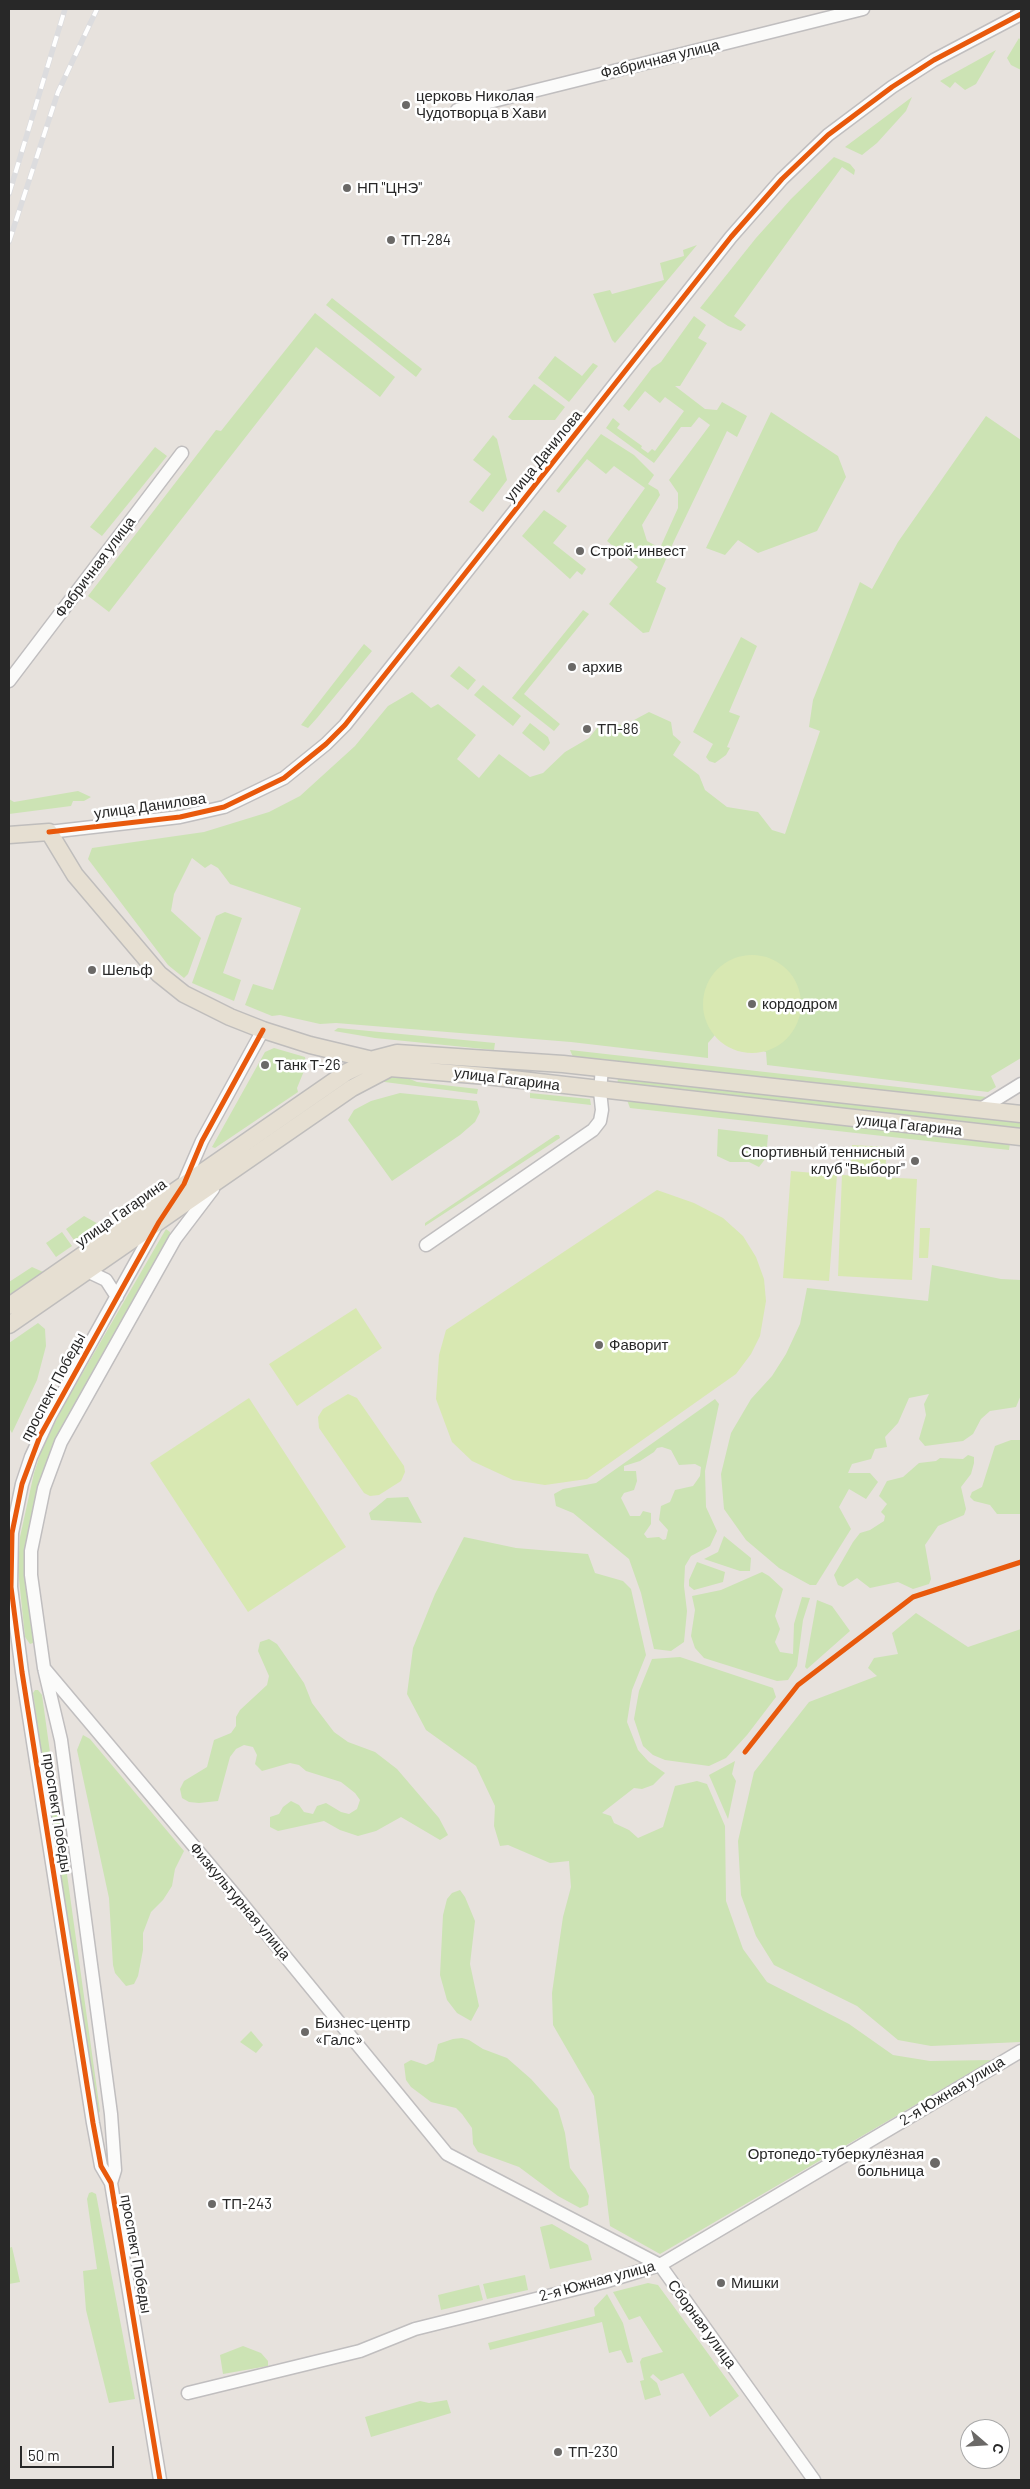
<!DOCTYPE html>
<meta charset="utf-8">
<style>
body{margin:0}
#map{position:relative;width:1030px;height:2489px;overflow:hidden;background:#e7e2dd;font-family:Barlow,sans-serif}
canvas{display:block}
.frame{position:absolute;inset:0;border:10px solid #282828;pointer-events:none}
.north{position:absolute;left:960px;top:2419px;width:50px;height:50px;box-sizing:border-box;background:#fff;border:1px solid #a9a9a9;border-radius:50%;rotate:109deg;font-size:14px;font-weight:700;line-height:20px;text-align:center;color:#282828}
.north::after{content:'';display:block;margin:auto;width:18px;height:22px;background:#6b6967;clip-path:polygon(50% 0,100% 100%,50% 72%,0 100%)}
.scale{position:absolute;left:20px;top:2446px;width:94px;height:22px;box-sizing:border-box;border:2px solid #282828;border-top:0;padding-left:6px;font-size:15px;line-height:18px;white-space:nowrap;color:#282828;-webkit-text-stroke:4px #fff;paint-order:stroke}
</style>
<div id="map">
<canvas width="1030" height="2489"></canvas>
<div class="frame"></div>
<div class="north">С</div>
<div class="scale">50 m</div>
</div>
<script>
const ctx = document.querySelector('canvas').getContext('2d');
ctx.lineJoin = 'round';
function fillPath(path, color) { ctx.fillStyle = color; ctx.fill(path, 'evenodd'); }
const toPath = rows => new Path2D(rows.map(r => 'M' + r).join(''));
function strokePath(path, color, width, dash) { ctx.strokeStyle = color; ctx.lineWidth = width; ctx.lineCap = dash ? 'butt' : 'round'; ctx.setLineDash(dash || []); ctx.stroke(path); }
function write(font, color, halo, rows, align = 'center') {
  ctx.font = font + ' Barlow,sans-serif'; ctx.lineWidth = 5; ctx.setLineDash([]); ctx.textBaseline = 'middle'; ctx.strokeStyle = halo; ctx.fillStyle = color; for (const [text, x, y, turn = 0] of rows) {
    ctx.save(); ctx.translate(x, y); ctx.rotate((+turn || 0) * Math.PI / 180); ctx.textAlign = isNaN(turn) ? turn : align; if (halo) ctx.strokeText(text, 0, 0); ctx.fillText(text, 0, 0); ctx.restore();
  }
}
fillPath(toPath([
 [1019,38,1021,41,1021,70,1011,65,1007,58],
 [996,50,976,84,965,90,955,82,950,88,940,81],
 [912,97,906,111,877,143,862,155,845,147],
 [834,157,850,164,855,170,854,175,842,167,734,316,746,325,741,331,728,326,700,308,756,238,791,199],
 [697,245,615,343,612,340,593,294,610,290,612,294,664,280,660,263,684,256,683,250],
 [332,298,422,369,416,377,326,305],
 [315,313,395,377,380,397,316,347,109,612,88,596,216,430,221,431],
 [694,316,706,325,698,338,707,343,680,386,675,386,705,409,717,410,722,402,747,416,737,437,727,431,674,541,656,582,666,588,649,632,643,633,609,604,638,567,607,541,645,488,614,466,606,474,587,459,559,493,556,491,601,434,634,455,654,475,648,484,658,490,660,495,642,525,647,541,660,548,678,508,678,493,669,480,710,425,699,417,691,427,681,427,654,463,606,428,613,418,620,424,617,428,642,446,641,448,648,453,652,449,655,451,684,411,665,397,660,403,645,391,629,411,623,406,652,368,661,362],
 [555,356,582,376,593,363,598,366,569,402,538,378],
 [534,384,565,407,555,420,512,420,508,417],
 [771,412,838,456,846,477,817,531,758,553,738,540,725,555,706,548],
 [986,416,1021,440,1021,1058,991,1076,996,1087,988,1092,767,1065,766,1052,715,1035,708,1043,708,1058,571,1042,336,1023,320,1024,280,1015,272,1016,245,1005,253,984,273,990,301,908,230,884,218,868,211,864,205,868,192,858,174,894,171,911,201,938,188,974,184,978,168,965,88,859,92,848,204,832,269,812,300,796,355,746,388,706,412,692,431,708,438,704,476,735,457,759,479,778,499,754,530,777,543,773,565,752,589,738,597,728,613,722,623,726,649,712,671,722,673,735,681,742,673,755,699,775,705,790,727,807,758,812,772,830,785,834,820,731,809,727,813,700,860,582,872,589,898,542],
 [493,435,497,439,507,480,483,512,469,502,491,474,473,460],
 [155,447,167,456,102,536,90,527],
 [544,510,567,526,553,543,586,569,582,575,577,571,570,579,522,536],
 [583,610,589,614,524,694,560,724,554,731,512,698],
 [741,637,757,646,729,712,740,716,727,747,730,748,726,755,715,763,709,761,706,757,713,744,693,732],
 [364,644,372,651,317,718,308,728,301,725],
 [459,666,476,680,468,690,450,676],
 [483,685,521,716,513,726,474,695],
 [530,723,548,737,550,743,544,751,522,733],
 [78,791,91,797,84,801,73,801,71,806,9,814,9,799,14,802],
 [225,912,242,918,223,973,241,980,234,1001,192,983,216,916],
 [338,1028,495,1043,494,1050,375,1038,334,1031],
 [274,1048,305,1057,307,1068,304,1071,297,1088,298,1092,215,1148,212,1147,265,1052],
 [570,1050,987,1097,978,1102,573,1057],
 [388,1074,405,1077,417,1082,478,1089,477,1094,377,1081],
 [618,1077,1021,1121,1021,1130,617,1088],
 [400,1093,477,1101,480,1112,475,1122,460,1135,392,1181,348,1120,354,1110,371,1101],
 [530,1093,590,1099,591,1105,530,1098],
 [627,1100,1010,1143,1009,1150,630,1108],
 [718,1129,768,1135,766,1158,759,1167,749,1162,730,1162,717,1156],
 [556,1135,559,1135,560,1138,425,1226,425,1223],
 [84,1216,102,1226,76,1243,66,1229],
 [166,1229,170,1232,170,1236,64,1424,43,1474,35,1500,34,1639,33,1643,30,1644,25,1637,18,1569,20,1537,34,1473,42,1449,64,1405],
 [62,1232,72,1246,56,1257,46,1243],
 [932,1265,1001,1279,1021,1280,1021,1395,1016,1407,990,1411,981,1419,973,1434,963,1441,925,1446,919,1439,926,1415,924,1404,929,1394,909,1398,898,1423,885,1437,887,1447,875,1449,871,1459,852,1464,848,1473,870,1473,878,1482,866,1499,849,1489,839,1507,851,1529,816,1585,810,1585,779,1568,746,1540,724,1509,721,1474,731,1433,751,1399,772,1376,786,1354,800,1324,807,1288,928,1301],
 [32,1267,43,1272,9,1295,9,1282],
 [38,1323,45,1329,46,1346,37,1380,12,1433,9,1428,9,1343],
 [715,1399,719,1404,705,1471,706,1507,717,1531,710,1546,691,1556,685,1566,684,1586,687,1611,684,1642,671,1651,654,1649,641,1593,629,1559,573,1513,556,1506,554,1494,563,1489,596,1483],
 [662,1447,671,1450,679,1465,695,1464,701,1467,700,1476,693,1486,675,1490,670,1502,661,1506,659,1520,668,1530,666,1539,663,1540,659,1537,647,1538,644,1534,651,1524,651,1513,643,1511,640,1516,630,1516,621,1498,624,1493,634,1490,637,1481,636,1471,624,1471,624,1466,640,1461,654,1452,657,1448],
 [1011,1440,1021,1440,1021,1514,997,1514,990,1505,974,1501,970,1497,972,1492,982,1487,995,1446],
 [968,1455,974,1457,974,1463,971,1474,961,1487,966,1509,964,1515,938,1526,925,1545,931,1579,929,1584,913,1589,898,1582,870,1588,857,1578,843,1587,838,1585,834,1575,853,1542,860,1533,870,1530,884,1521,885,1516,881,1512,887,1504,879,1496,887,1481,903,1477,919,1463,936,1461,940,1458,963,1459],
 [408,1497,422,1523,371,1520,369,1513,387,1498],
 [724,1536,751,1558,750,1571,740,1571,704,1559,718,1552],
 [464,1537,516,1548,588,1554,595,1573,623,1581,631,1589,646,1655,632,1690,627,1722,638,1750,649,1762,665,1773,653,1785,642,1789,634,1788,602,1813,611,1816,614,1823,629,1830,638,1838,663,1827,675,1786,697,1781,707,1784,725,1826,726,1901,743,1949,767,1982,849,2024,893,2055,930,2061,992,2060,660,2254,610,2226,594,2096,553,2025,552,1993,557,1958,563,1917,571,1887,569,1861,550,1863,508,1845,500,1846,494,1826,495,1806,476,1766,426,1730,407,1694,413,1648,435,1594],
 [697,1562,725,1572,723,1582,694,1590,689,1586,689,1580],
 [762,1572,769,1576,783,1589,775,1616,780,1629,775,1642,780,1652,793,1654,794,1624,802,1597,810,1598,803,1620,797,1666,788,1680,777,1681,704,1658,695,1648,691,1636,695,1610,692,1596,721,1590],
 [817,1600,832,1606,850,1631,807,1669,805,1667],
 [916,1613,968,1647,1021,1629,1021,2042,931,2046,898,2040,857,2006,774,1965,756,1936,741,1895,738,1841,754,1772,809,1702,877,1676,868,1668,874,1658,898,1654,892,1633],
 [269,1639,277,1644,304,1683,312,1703,334,1732,348,1742,375,1752,397,1769,439,1818,448,1835,440,1840,401,1817,376,1831,358,1836,340,1830,324,1821,278,1831,270,1827,270,1817,279,1814,283,1807,291,1801,299,1805,304,1812,313,1814,317,1806,326,1803,341,1812,349,1814,357,1809,360,1800,355,1793,341,1782,306,1771,299,1765,290,1763,262,1771,255,1764,257,1755,253,1747,244,1745,236,1749,230,1757,218,1801,199,1803,189,1802,182,1798,180,1789,184,1781,207,1767,214,1740,231,1733,236,1726,236,1717,240,1710,267,1685,269,1676,258,1651,260,1642],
 [680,1657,773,1688,776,1697,747,1735,726,1758,709,1766,665,1760,653,1755,643,1746,634,1719,639,1691,652,1659],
 [35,1690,38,1690,42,1695,100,2111,97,2117,93,2115,33,1693],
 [83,1735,90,1739,184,1851,175,1869,172,1886,163,1900,151,1912,143,1933,143,1950,138,1976,134,1984,126,1986,115,1973,113,1965,109,1898,77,1750],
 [735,1761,732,1774,736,1781,728,1819,709,1775],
 [460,1890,465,1897,475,1921,470,1964,479,2006,471,2021,457,2013,447,2000,440,1975,443,1915,447,1899,452,1893],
 [251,2031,263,2045,256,2053,240,2042],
 [453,2039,462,2038,469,2040,483,2049,507,2058,531,2079,558,2109,565,2133,570,2168,586,2189,589,2196,588,2205,580,2208,558,2196,519,2167,478,2152,473,2144,472,2128,462,2114,456,2108,431,2102,411,2087,406,2080,404,2064,411,2060,426,2065,434,2061,438,2044],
 [92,2192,96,2194,135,2399,109,2403,86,2310,83,2271,97,2269,87,2199,89,2193],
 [552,2224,588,2245,592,2260,550,2269,540,2227],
 [12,2247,20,2282,9,2284,9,2248],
 [525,2275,528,2290,487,2299,483,2284],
 [648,2283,658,2285,739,2396,710,2417,683,2373,661,2381,653,2374,650,2377,657,2383,661,2395,645,2400,640,2381,644,2380,640,2362,642,2358,663,2352,640,2316,629,2320,613,2292],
 [479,2285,483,2300,441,2310,438,2295],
 [607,2294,623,2323,633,2362,627,2363,621,2350,609,2353,602,2322,490,2350,488,2343,595,2316,594,2308],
 [243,2346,261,2353,268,2361,268,2366,223,2374,220,2355],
 [447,2400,451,2413,371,2437,365,2417,420,2401,429,2403]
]), '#cce3b4');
fillPath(toPath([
 '703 1004a49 49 0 1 1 98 0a49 49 0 1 1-98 0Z',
 [852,1145,887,1147,885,1173,850,1171],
 [791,1171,837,1175,829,1281,783,1278],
 [842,1175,917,1179,912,1280,838,1276],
 [657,1190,694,1203,723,1218,743,1236,756,1257,764,1279,766,1301,760,1336,751,1354,736,1374,587,1479,545,1485,513,1480,472,1461,452,1442,436,1399,439,1355,446,1330],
 [920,1228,930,1228,928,1258,919,1258],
 [356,1308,382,1348,297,1406,269,1364],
 [348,1394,357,1398,404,1466,405,1472,401,1481,379,1495,370,1496,364,1493,319,1428,318,1417,323,1409],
 [249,1398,346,1547,248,1612,150,1463]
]), '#d8e8b2');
const minor = toPath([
 [457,110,863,9],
 [9,681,182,453],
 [49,832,180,817,224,807,284,778,326,744,345,725,426,623,731,237,782,179,828,135,892,87,934,60,1021,14],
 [979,1110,1021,1084],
 [182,1187,202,1141,263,1030],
 [157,1224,50,1416,31,1457,22,1484,12,1533,11,1587,22,1672,93,2123,101,2166,111,2183,160,2480],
 [426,1245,593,1130,600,1121,602,1110,600,1091,602,1068],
 [87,1271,106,1280,117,1297],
 [44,1668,235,1895,447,2154,660,2265,814,2480],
 [111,2183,115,2170,111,2114,61,1740,44,1668,31,1575,31,1551,44,1488,61,1442,175,1239,213,1189],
 [188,2393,360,2351,415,2329,604,2282,660,2265,1021,2051]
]);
const major = toPath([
 [9,835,49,832,75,875,159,974,184,994,230,1017,263,1030,310,1045,377,1061],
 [9,1306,347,1072,374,1059,397,1053,563,1064,1021,1114],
 [9,1325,352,1088,390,1068,486,1076,1021,1137]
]);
strokePath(minor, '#c0bebf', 15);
strokePath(major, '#bfbdbc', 19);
strokePath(minor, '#fbfbfa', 12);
strokePath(major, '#e6dfd2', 16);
const rail = toPath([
 [9,194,65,9],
 [9,242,58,92,97,9]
]);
strokePath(rail, '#dcdcde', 5.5);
strokePath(rail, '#fff', 4, [11]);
strokePath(toPath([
 [49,832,180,817,224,807,284,778,326,744,345,725,426,623,731,237,782,179,828,135,892,87,934,60,1021,14],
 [745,1752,798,1685,913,1597,1021,1562],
 [160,2480,111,2183,101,2166,93,2123,22,1672,11,1587,12,1533,22,1484,40,1436,159,1222,184,1184,202,1141,263,1030]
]), '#e8590c', 5);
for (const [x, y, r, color] of [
 [406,105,5,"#6b6967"],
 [347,188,5,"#6b6967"],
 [391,240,5,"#6b6967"],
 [580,551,5,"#6b6967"],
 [572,667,5,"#6b6967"],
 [587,729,5,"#6b6967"],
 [92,970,5,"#6b6967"],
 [752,1004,5,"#6b6967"],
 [265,1065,5,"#6b6967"],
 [915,1161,5,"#6b6967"],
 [599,1345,5,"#6b6967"],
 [305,2032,5,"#6b6967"],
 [935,2163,6,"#6b6967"],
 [212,2204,5,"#6b6967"],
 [721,2283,5,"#6b6967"],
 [558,2452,5,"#6b6967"]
]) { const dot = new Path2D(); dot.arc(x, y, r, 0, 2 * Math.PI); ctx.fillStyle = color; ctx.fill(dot); strokePath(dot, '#fff', 2); }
write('15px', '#282828', '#fff', [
 ["Фабричная улица",660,59,-14],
 ["улица Данилова",543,456,-51],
 ["Фабричная улица",95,567,-53],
 ["улица Данилова",150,806,-8],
 ["улица Гагарина",507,1079,7],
 ["улица Гагарина",909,1125,6],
 ["улица Гагарина",121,1213,-35],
 ["проспект Победы",53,1387,-62],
 ["проспект Победы",57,1813,81],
 ["Физкультурная улица",240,1901,50],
 ["2-я Южная улица",952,2091,-31],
 ["проспект Победы",136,2254,80],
 ["2-я Южная улица",597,2281,-15],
 ["Сборная улица",702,2324,54]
]);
write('15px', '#282828', '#fff', [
 ["церковь Николая",416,96],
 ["Чудотворца в Хави",416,113],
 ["НП \"ЦНЭ\"",357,188],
 ["ТП-284",401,240],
 ["Строй-инвест",590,551],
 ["архив",582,667],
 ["ТП-86",597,729],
 ["Шельф",102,970],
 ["кордодром",762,1004],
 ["Танк Т-26",275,1065],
 ["Спортивный теннисный",905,1152,"right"],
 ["клуб \"Выборг\"",905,1169,"right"],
 ["Фаворит",609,1345],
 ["Бизнес-центр",315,2023],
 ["«Галс»",315,2040],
 ["Ортопедо-туберкулёзная",924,2154,"right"],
 ["больница",924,2171,"right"],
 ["ТП-243",222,2204],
 ["Мишки",731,2283],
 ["ТП-230",568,2452]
], 'left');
</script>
